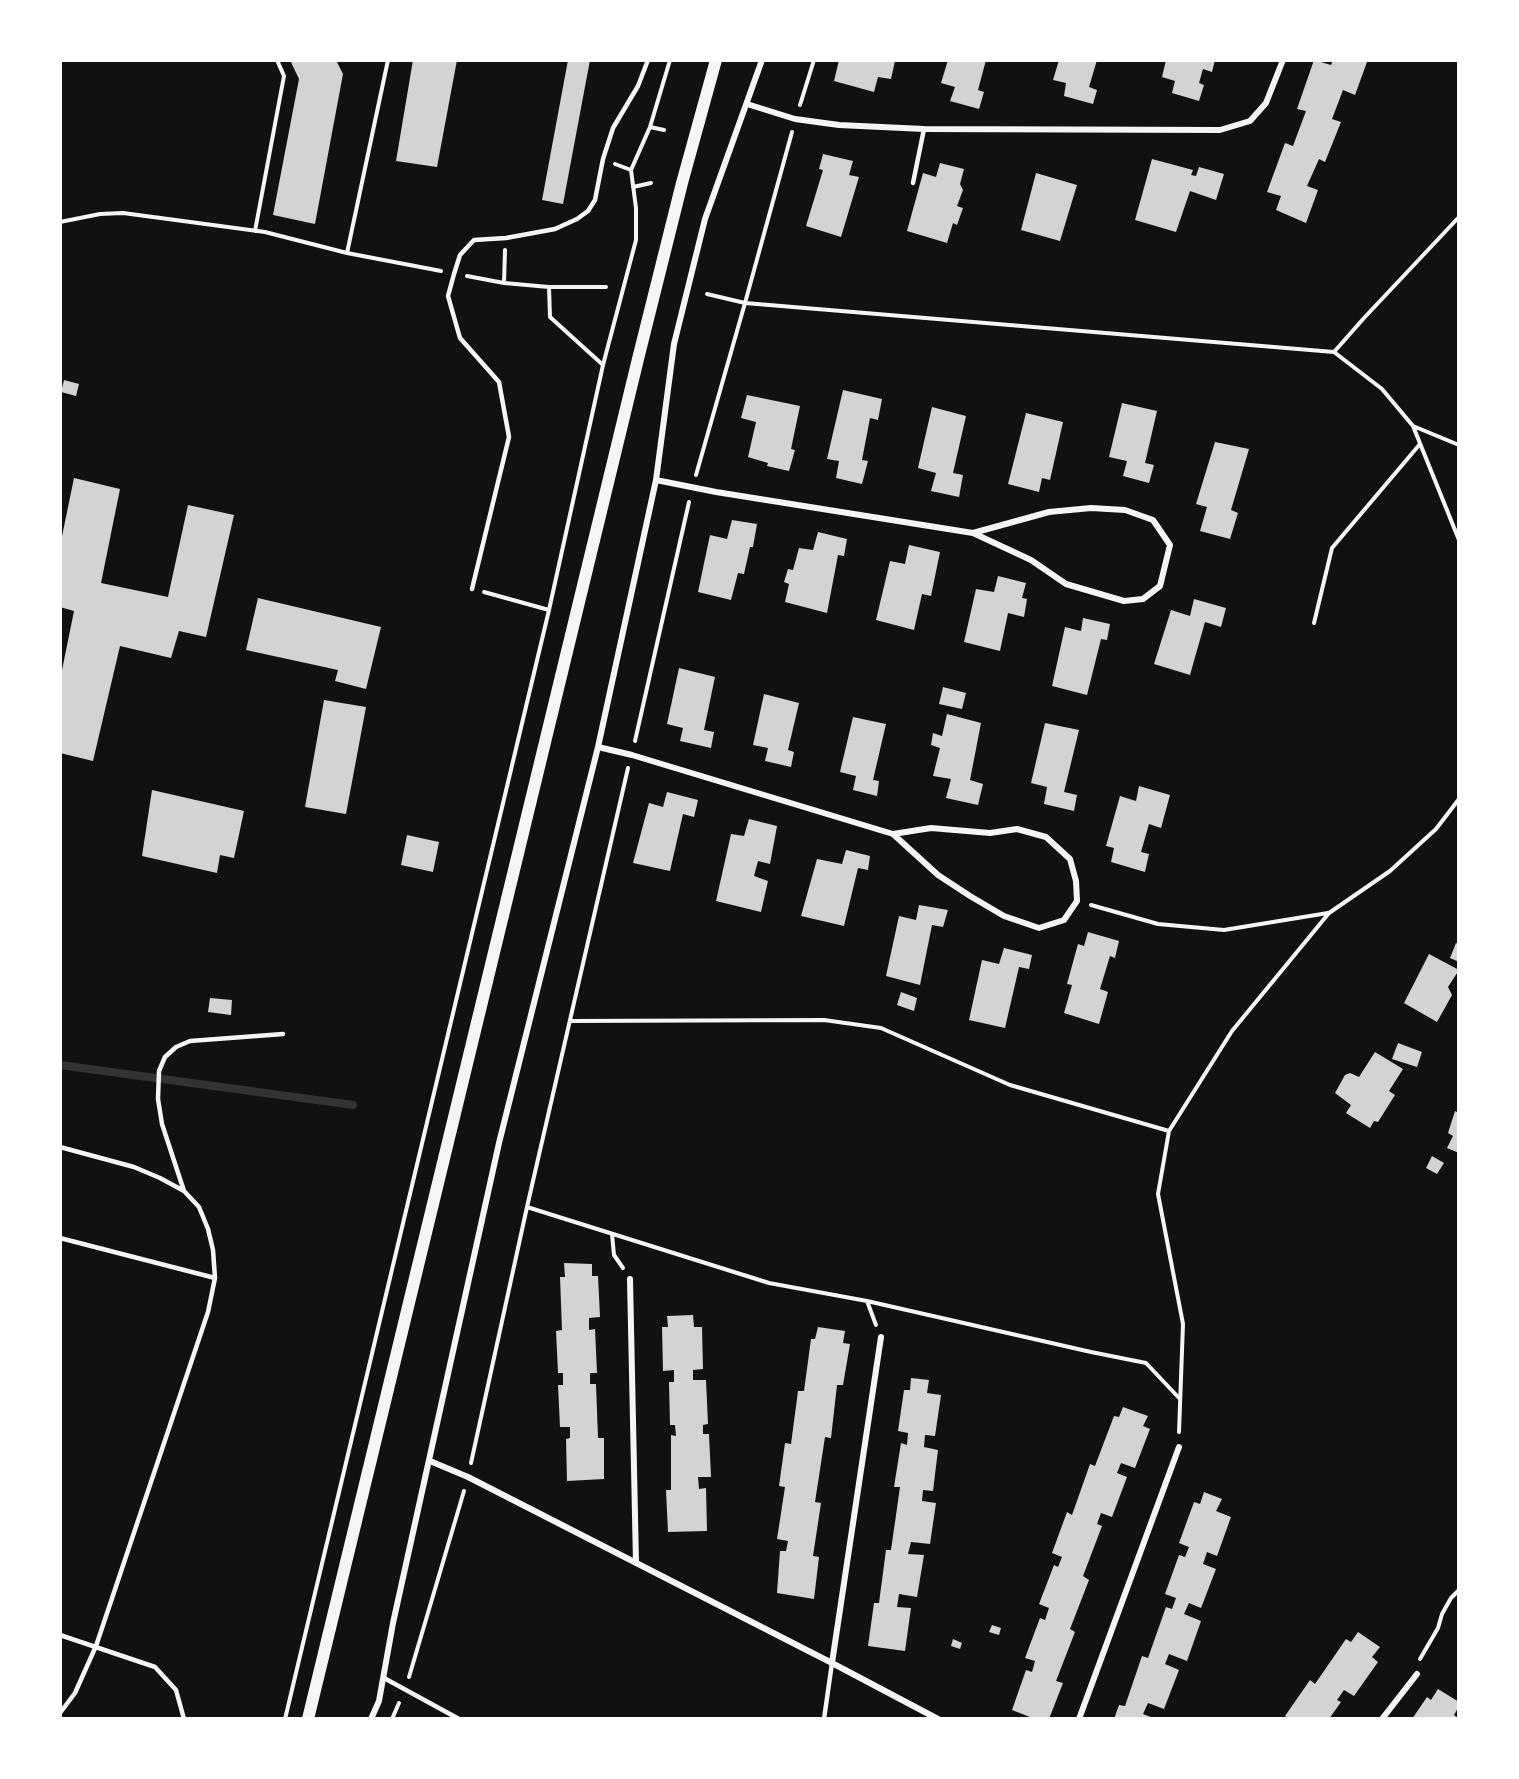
<!DOCTYPE html>
<style>
body{margin:0}
#map{position:relative;width:1519px;height:1779px;overflow:hidden;background:#111;font-family:"Source Sans 3",sans-serif}
canvas{display:block}
.frame{position:absolute;inset:0;border:62px solid #fff;pointer-events:none}
</style>
<div id="map">
<canvas width="1519" height="1779"></canvas>
<div class="frame"></div>
</div>
<script>
const ctx = document.querySelector('canvas').getContext('2d');
ctx.lineJoin = 'round';
const toPath = rows => new Path2D(rows.map(r => 'M' + r).join(''));
function strokePath(path, color, width, dash) { ctx.strokeStyle = color; ctx.lineWidth = width; ctx.lineCap = dash ? 'butt' : 'round'; ctx.setLineDash(dash || []); ctx.stroke(path); }
function fillPath(path, color) { ctx.fillStyle = color; ctx.fill(path, 'evenodd'); }
strokePath(toPath([
 [60,1065,353,1105]
]), '#333', 8);
fillPath(toPath([
 [290,60,336,60,343,74,315,224,273,215,299,79],
 [413,60,457,60,437,167,396,161],
 [568,60,590,60,563,204,542,200],
 [839,60,895,60,895,61,891,79,878,77,874,92,834,81],
 [948,60,986,60,978,90,984,92,979,109,950,101,955,87,941,83],
 [1059,60,1097,60,1089,87,1097,90,1093,104,1064,96,1066,83,1053,80],
 [1166,60,1215,60,1212,72,1203,69,1199,83,1204,85,1199,101,1172,93,1175,81,1162,77],
 [1314,60,1331,65,1333,60,1362,60,1367,62,1355,95,1343,90,1332,119,1341,122,1325,162,1319,159,1307,186,1318,190,1306,223,1276,210,1281,196,1267,192,1285,143,1293,146,1306,111,1297,109],
 [823,154,853,161,849,175,859,177,841,237,806,226,823,170,819,169],
 [1152,159,1193,170,1191,175,1196,176,1199,167,1224,174,1216,200,1190,191,1176,232,1135,220],
 [940,163,964,169,960,184,963,190,957,206,963,208,957,225,953,223,947,243,907,231,923,173,936,177],
 [1036,173,1077,185,1060,241,1021,230],
 [64,380,79,384,76,396,61,392],
 [843,390,882,399,878,420,870,418,862,460,868,461,862,484,836,478,839,461,827,459],
 [747,395,800,406,791,449,795,450,789,471,767,466,768,463,748,457,756,422,741,418],
 [1122,403,1157,411,1145,463,1154,465,1149,483,1123,476,1127,461,1109,457],
 [932,407,966,416,953,473,963,475,959,497,931,491,936,473,918,468],
 [1026,413,1063,422,1050,480,1042,478,1039,492,1008,484],
 [1215,442,1249,449,1231,510,1238,513,1230,539,1200,531,1207,507,1196,504],
 [74,478,120,489,101,583,168,597,188,505,234,515,206,637,179,631,171,658,120,646,93,761,60,753,60,680,74,611,60,607,60,546],
 [732,520,757,524,753,547,750,547,744,574,738,573,731,600,698,592,710,535,727,539],
 [818,532,847,539,844,556,838,555,827,613,785,602,789,584,784,582,788,569,793,570,799,548,813,550],
 [909,545,940,552,931,596,922,594,914,630,876,620,890,561,905,564],
 [998,576,1026,583,1022,598,1027,599,1024,617,1008,613,1000,651,964,642,976,589,994,592],
 [258,598,381,627,366,689,335,681,338,670,246,650],
 [1194,599,1226,608,1221,627,1205,622,1190,675,1154,664,1171,610,1190,616],
 [1083,618,1110,624,1107,640,1101,639,1087,695,1052,686,1065,627,1081,631],
 [679,668,715,677,704,730,714,732,711,748,680,741,683,728,667,724],
 [943,687,966,693,962,709,939,704],
 [764,694,799,703,788,750,794,752,791,767,765,761,768,748,753,745],
 [324,700,366,707,346,814,305,807],
 [947,714,981,723,970,780,983,784,978,805,946,798,951,779,933,776,940,748,931,745,933,733,942,736],
 [853,717,886,724,873,780,879,781,877,796,853,790,856,776,840,772],
 [1045,723,1079,730,1064,792,1077,795,1074,811,1044,804,1047,787,1031,783],
 [1139,786,1170,795,1161,828,1149,824,1141,852,1149,854,1145,872,1111,862,1114,848,1106,846,1120,796,1136,801],
 [152,790,244,811,234,858,220,855,217,873,142,856],
 [667,792,698,800,694,817,683,814,670,871,633,863,649,803,663,807],
 [749,819,777,826,770,864,758,861,754,876,768,881,761,912,716,901,731,834,744,836],
 [407,835,439,842,433,872,401,865],
 [846,850,870,856,868,870,858,868,844,926,801,916,817,859,842,864],
 [919,905,948,910,943,927,932,925,920,985,886,976,899,916,916,920],
 [1088,932,1119,941,1115,958,1110,956,1100,989,1108,992,1099,1024,1064,1013,1072,985,1067,984,1078,944,1084,946],
 [1456,943,1459,944,1459,962,1450,958],
 [1004,948,1032,955,1029,969,1019,967,1005,1028,969,1020,982,960,999,964],
 [1429,954,1459,970,1448,987,1452,995,1437,1022,1404,1003],
 [901,992,917,998,914,1011,897,1005],
 [210,998,232,1000,231,1015,208,1012],
 [1398,1043,1422,1052,1417,1067,1392,1059],
 [1375,1052,1403,1069,1389,1091,1395,1095,1378,1122,1374,1121,1370,1128,1346,1113,1351,1105,1335,1093,1345,1075,1350,1073,1359,1077],
 [1455,1111,1459,1113,1459,1153,1447,1148,1453,1136,1448,1133],
 [1432,1156,1444,1163,1437,1174,1426,1168],
 [564,1263,592,1264,592,1276,598,1276,600,1317,589,1318,589,1330,595,1329,597,1373,590,1373,590,1384,596,1384,598,1438,604,1438,604,1479,567,1481,566,1439,570,1438,570,1427,560,1427,558,1385,563,1385,563,1373,558,1373,556,1331,562,1330,560,1277,565,1277],
 [693,1315,694,1327,702,1327,703,1369,693,1370,693,1380,706,1380,708,1424,703,1425,703,1434,709,1434,711,1477,698,1477,699,1489,706,1488,707,1531,668,1532,666,1490,671,1490,671,1435,676,1436,675,1425,670,1425,669,1382,674,1382,674,1370,663,1371,662,1327,668,1327,667,1316],
 [818,1327,845,1331,843,1343,850,1344,843,1385,837,1385,831,1438,825,1437,815,1502,821,1503,813,1556,819,1557,814,1599,777,1593,780,1551,786,1551,788,1541,777,1539,785,1487,779,1486,785,1443,791,1444,798,1391,804,1391,811,1339,815,1339],
 [911,1378,929,1380,927,1393,941,1395,935,1436,925,1435,924,1447,938,1450,933,1491,923,1490,922,1501,936,1503,930,1544,911,1542,908,1554,924,1555,917,1597,899,1594,897,1607,911,1608,905,1651,868,1646,874,1603,879,1603,886,1550,891,1550,900,1487,894,1487,901,1443,907,1445,908,1433,898,1431,904,1390,910,1390],
 [1123,1407,1148,1416,1143,1426,1150,1429,1135,1468,1121,1463,1117,1473,1127,1477,1112,1517,1101,1513,1097,1524,1102,1526,1083,1576,1089,1580,1070,1629,1075,1632,1056,1681,1063,1683,1049,1719,1035,1719,1012,1710,1026,1670,1032,1672,1035,1661,1025,1658,1040,1618,1045,1620,1049,1608,1039,1604,1054,1565,1058,1567,1062,1557,1052,1553,1067,1512,1072,1515,1090,1464,1095,1466,1114,1416,1119,1417],
 [1204,1492,1222,1499,1216,1511,1231,1517,1217,1556,1207,1552,1203,1564,1216,1569,1201,1608,1189,1603,1184,1614,1201,1621,1187,1661,1169,1654,1165,1664,1179,1670,1164,1709,1148,1703,1143,1714,1156,1719,1114,1719,1119,1705,1125,1706,1142,1656,1148,1658,1166,1607,1172,1609,1176,1598,1165,1594,1179,1555,1185,1557,1189,1547,1179,1543,1194,1502,1200,1504],
 [992,1625,1001,1628,999,1635,989,1632],
 [1358,1632,1380,1647,1372,1657,1378,1662,1354,1696,1344,1690,1337,1700,1341,1702,1329,1719,1289,1719,1285,1716,1310,1680,1315,1684,1346,1639,1351,1642],
 [953,1639,962,1643,960,1649,951,1646],
 [1438,1689,1459,1702,1459,1706,1454,1715,1459,1719,1412,1719,1427,1697,1431,1700]
]), '#d3d3d3');
strokePath(toPath([
 [800,105,814,60],
 [650,127,664,130],
 [615,164,631,170],
 [633,187,651,183],
 [1459,217,1364,318,1334,352,1382,389,1413,426,1459,540],
 [60,222,100,214,123,213,168,219,265,232,347,253,441,271],
 [255,231,284,76,277,60],
 [347,253,388,60],
 [467,276,504,283,549,287,606,287],
 [504,283,505,250],
 [549,287,550,317,603,365],
 [707,294,745,303,1334,352],
 [1413,426,1459,445],
 [696,475,745,303,792,132],
 [484,592,549,610],
 [1314,623,1332,548,1420,444],
 [635,741,689,502],
 [1091,905,1158,924,1224,930,1328,913],
 [571,1021,824,1020,881,1028,1010,1085,1169,1131],
 [527,1207,769,1283,867,1301,1091,1352,1146,1363,1180,1399],
 [612,1234,614,1255,623,1268],
 [867,1301,876,1325],
 [1179,1432,1183,1324,1158,1194,1169,1131,1232,1031,1329,913,1390,871,1436,829,1459,799],
 [471,1463,527,1207,628,768],
 [1420,1659,1438,1628,1442,1614,1451,1598,1459,1590],
 [409,1677,464,1491],
 [285,1719,549,610,603,365,636,240,636,208,631,170,650,127,670,60],
 [392,1719,399,1703]
]), '#f5f5f5', 4);
strokePath(toPath([
 [913,183,924,129],
 [472,589,509,437,499,382,460,338,448,296,454,274,460,255,474,240,506,238,555,229,577,219,588,211,595,200,603,159,613,128,638,86,648,60],
 [60,1147,134,1167,160,1178,184,1191,199,1207,208,1229,213,1250,215,1278,208,1312,96,1646,75,1693,60,1713],
 [184,1191,162,1124,158,1099,159,1071,165,1057,176,1047,190,1041,283,1034],
 [60,1238,215,1278],
 [60,1635,155,1667,176,1690,184,1719],
 [384,1678,459,1719],
 [824,1719,832,1663]
]), '#f5f5f5', 4.5);
strokePath(toPath([
 [747,104,795,119,839,125,924,129,1220,130,1250,121,1266,103,1283,60],
 [656,480,716,492,973,533,1031,560,1066,584,1124,601,1143,599,1160,586,1170,545,1153,520,1125,510,1091,508,1049,512,973,533],
 [598,747,632,755,893,834,938,875,970,896,1004,916,1039,928,1064,920,1077,901,1076,881,1070,859,1046,837,1017,829,990,833,931,828,893,834],
 [630,1279,636,1563],
 [430,1461,468,1477,832,1663,938,1719],
 [832,1663,881,1337],
 [371,1719,379,1701,393,1623,499,1143,598,747,656,480,674,344,705,219,762,60],
 [1079,1719,1179,1447],
 [1382,1719,1417,1674]
]), '#f5f5f5', 6);
strokePath(toPath([
 [308,1719,638,359,682,183,716,60]
]), '#f5f5f5', 12);
</script>
